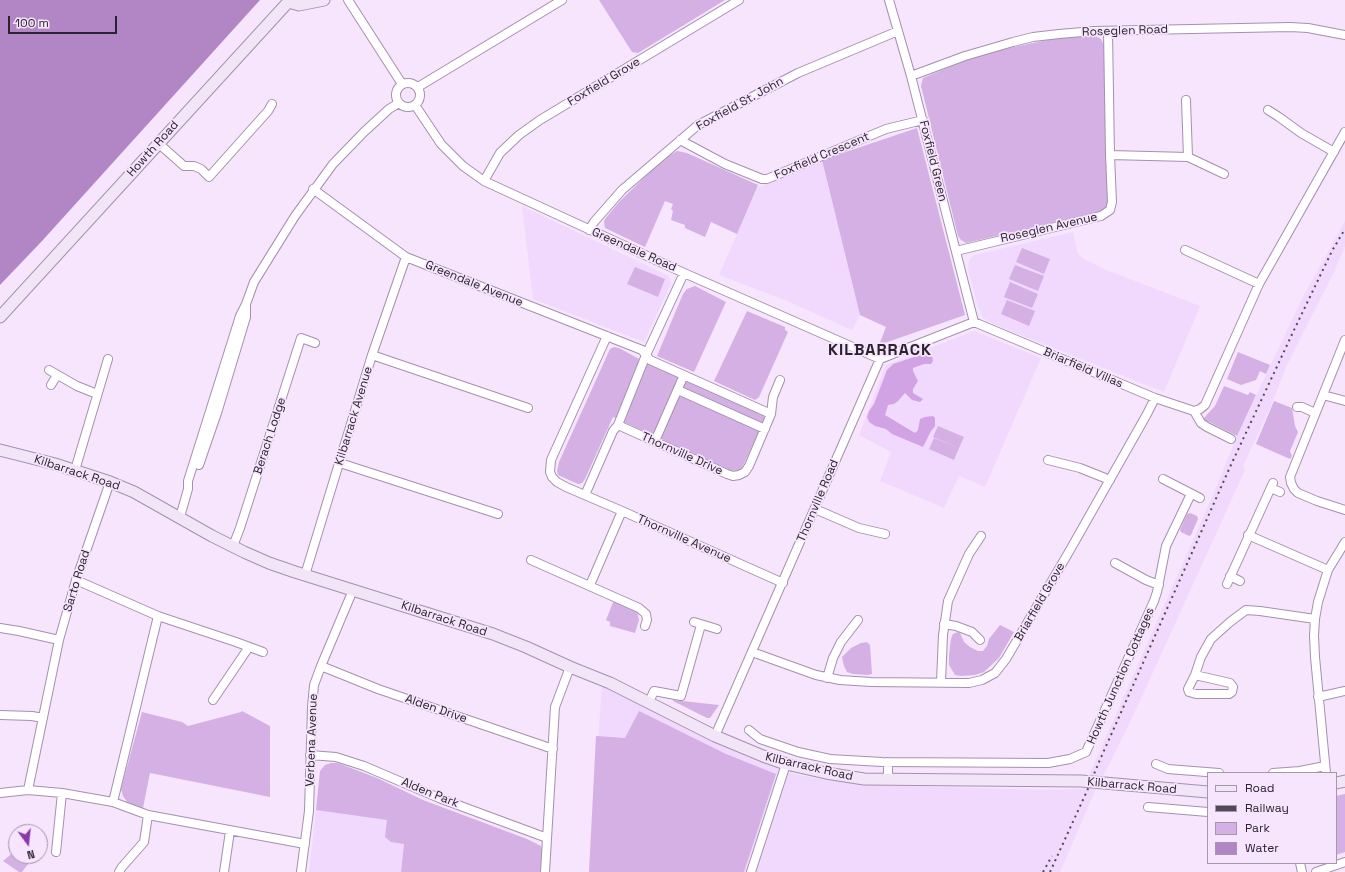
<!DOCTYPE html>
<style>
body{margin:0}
#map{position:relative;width:1345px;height:872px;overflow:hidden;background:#f6e5fd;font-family:"Space Grotesk",sans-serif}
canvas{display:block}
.legend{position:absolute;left:1207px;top:772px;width:130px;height:92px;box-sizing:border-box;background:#f6e5fd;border:1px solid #a497aa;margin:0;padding:5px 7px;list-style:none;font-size:12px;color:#2a222d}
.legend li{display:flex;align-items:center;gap:8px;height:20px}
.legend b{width:20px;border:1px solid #a497aa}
.north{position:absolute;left:8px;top:824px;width:40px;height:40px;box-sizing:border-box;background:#f6e5fd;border:1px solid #a497aa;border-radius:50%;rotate:165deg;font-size:11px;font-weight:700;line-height:16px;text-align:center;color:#2a222d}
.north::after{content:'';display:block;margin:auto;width:14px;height:18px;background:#8a39a8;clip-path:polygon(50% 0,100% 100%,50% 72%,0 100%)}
.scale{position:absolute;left:8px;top:16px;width:109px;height:18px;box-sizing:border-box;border:2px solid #2a222d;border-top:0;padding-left:5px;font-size:12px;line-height:14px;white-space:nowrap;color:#2a222d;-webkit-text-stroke:3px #f6e5fd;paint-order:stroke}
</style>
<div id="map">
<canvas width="1345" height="872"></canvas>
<ul class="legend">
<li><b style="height:5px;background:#f2e5f7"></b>Road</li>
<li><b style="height:5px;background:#524956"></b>Railway</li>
<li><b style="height:11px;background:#d4b0e5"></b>Park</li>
<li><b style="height:11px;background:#b286c5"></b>Water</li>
</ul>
<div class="north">N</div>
<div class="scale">100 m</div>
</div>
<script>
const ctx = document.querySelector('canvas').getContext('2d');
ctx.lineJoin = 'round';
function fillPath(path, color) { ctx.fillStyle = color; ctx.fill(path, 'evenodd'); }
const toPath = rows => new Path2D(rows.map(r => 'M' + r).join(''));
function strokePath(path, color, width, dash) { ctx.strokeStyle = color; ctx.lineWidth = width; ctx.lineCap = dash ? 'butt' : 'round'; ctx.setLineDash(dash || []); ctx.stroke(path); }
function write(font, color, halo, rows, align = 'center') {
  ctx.font = font + ' "Space Grotesk",sans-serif'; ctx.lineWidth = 3.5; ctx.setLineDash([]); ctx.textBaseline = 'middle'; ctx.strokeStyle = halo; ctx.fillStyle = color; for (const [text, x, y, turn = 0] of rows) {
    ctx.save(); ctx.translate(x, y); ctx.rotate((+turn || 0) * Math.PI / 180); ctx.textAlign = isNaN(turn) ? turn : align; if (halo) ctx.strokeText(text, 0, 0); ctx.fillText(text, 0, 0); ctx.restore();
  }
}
fillPath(toPath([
 [822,160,860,315,852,330,787,301,719,275,757,188],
 [522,206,669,276,671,284,644,342,533,299],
 [1345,221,1345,246,1335,270,1287,365,1271,406,1243,466,1245,470,1139,703,1109,765,1096,789,1060,872,589,872,602,684,698,735,750,758,794,774,828,780,877,785,1044,790,1083,789,1213,495,1237,436,1303,297],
 [1073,232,1078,254,1084,259,1104,269,1200,306,1164,392,993,324,983,318,978,307,968,270,969,260,974,255],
 [974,331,1041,358,985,487,959,476,944,508,880,481,891,452,859,435,886,365],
 [316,810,387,819,391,842,404,843,401,872,309,872]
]), '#f1d9fd');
fillPath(toPath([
 [599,0,725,0,638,53,632,52],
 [1093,35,1101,39,1104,45,1108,201,1106,208,1102,211,966,243,961,240,958,236,921,86,923,78,968,59,1009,48,1057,38],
 [917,128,965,315,879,345,886,327,860,315,822,160],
 [677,151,687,153,758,185,737,234,711,222,705,237,685,228,685,225,671,220,673,211,671,209,673,204,665,201,645,247,605,228,604,222,605,219,619,202,653,169,669,156],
 [1022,248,1050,259,1044,274,1016,262],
 [1015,265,1044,276,1038,291,1009,279],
 [635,267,665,279,658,297,627,284],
 [1010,282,1038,294,1032,308,1004,297],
 [695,286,726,302,694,372,657,356,683,294,687,289],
 [1007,300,1035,311,1029,326,1001,314],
 [747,311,785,327,785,330,788,332,759,397,755,400,714,381],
 [614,347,619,348,652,366,764,415,765,418,742,468,738,471,729,470,613,417,585,479,582,483,578,484,558,475,557,471,559,462,610,349],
 [1238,352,1270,365,1266,374,1260,371,1256,380,1241,385,1227,379],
 [1224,386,1248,395,1250,392,1256,395,1237,436,1203,419,1215,406],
 [1274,401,1292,408,1295,426,1298,432,1290,451,1292,456,1290,459,1256,444],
 [938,426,964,437,959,448,933,437],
 [934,438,959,448,954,460,929,449],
 [1190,513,1197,516,1198,519,1191,535,1189,536,1181,532,1180,530,1187,514],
 [614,600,637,611,639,620,635,633,610,626,610,622,606,620],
 [1000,625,1014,632,999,658,984,672,975,675,961,676,955,675,949,665,949,655,951,639,953,634,958,632,960,633,964,642,970,647,978,651,983,651,987,646,989,639],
 [867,642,870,645,872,674,868,675,853,674,847,672,844,666,842,657,851,648,861,643],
 [673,700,719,705,710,718,707,718,673,701],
 [242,711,270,726,270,797,150,773,143,808,128,803,123,796,121,789,142,712,182,722,188,726,241,712],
 [639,711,726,754,776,774,744,872,589,872,596,736,625,738],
 [331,763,338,763,377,778,423,800,527,839,541,846,543,851,541,872,401,872,404,844,391,842,385,837,387,820,316,810,320,771,325,765],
 [1345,794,1345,852,1336,855,1336,796],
 [16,850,16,856,17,857,31,860,22,872,19,872,3,861]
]), '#d4b0e5');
fillPath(toPath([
 [929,352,932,355,933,361,931,364,924,364,913,368,913,371,918,381,913,389,913,393,923,399,920,402,912,400,905,393,898,401,894,404,888,405,885,415,915,433,918,430,920,419,925,417,933,416,935,418,935,426,931,431,923,447,892,434,886,429,875,426,869,422,867,417,869,411,874,404,887,370,893,364]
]), '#d1a3e4');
fillPath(toPath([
 [0,0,260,0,42,241,0,285]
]), '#b286c5');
const minor = toPath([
 [348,0,402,84],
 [889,0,911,76,974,322],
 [911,76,965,56,1013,42,1033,37,1059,34,1094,31,1290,27,1308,28,1345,35],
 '396 95a12 12 0 1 1 24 0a12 12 0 1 1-24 0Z',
 [418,87,562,0],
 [415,105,441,144,463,166,484,181,684,273,880,359],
 [1268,110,1279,117,1301,133,1334,152],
 [680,140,725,164,762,179,767,179,886,129,923,120],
 [158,143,184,166,194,166,201,169,209,177,268,111,272,104],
 [1110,155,1188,157,1186,100],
 [1188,157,1224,174],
 [484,181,500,153,519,135,540,120,739,0],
 [313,189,406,257,642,350,650,360,771,414],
 [589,230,594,222,622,190,698,125,798,73,898,31],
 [1185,250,1259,284],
 [956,251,1101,216,1110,210,1112,202,1110,155,1108,31],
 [974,322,1155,398,1194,411],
 [607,336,551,460,550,472,552,477,557,482,566,487,622,511,783,583],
 [1345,340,1290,477,1291,483,1294,489,1298,493,1317,501,1345,510],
 [372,355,528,408],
 [49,370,77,386,97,394],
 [51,385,57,375],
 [678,390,765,429],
 [1323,395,1345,401],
 [1297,407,1302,407,1315,413],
 [1194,411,1200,409,1205,405,1259,284,1345,132],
 [1194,411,1201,423,1207,427,1231,439],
 [618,425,727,474,733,476,739,475,745,472,749,466,771,414,773,397,780,380],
 [655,441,684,375],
 [1048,460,1080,468,1110,480],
 [340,463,498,514],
 [199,465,217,413,246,317,246,306],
 [75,470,108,359],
 [1163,479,1200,498],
 [1271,488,1280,492],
 [585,495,613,431,618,425,646,355,684,273],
 [815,509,859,528,885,534],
 [180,517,188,489,188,481,240,316,246,304,254,282,295,216,333,164,364,132,389,109,399,103],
 [1248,535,1328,570],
 [233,546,240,528,301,338,315,343],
 [531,560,639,608,646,614,647,620,645,626],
 [1115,563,1146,580,1159,585],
 [305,575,372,355,406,257],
 [1230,576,1240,581],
 [76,580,158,616,236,642,263,652],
 [1227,584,1273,483],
 [590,585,622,511],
 [694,622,717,629],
 [944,624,956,626,972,632,980,640],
 [0,628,19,631,59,640],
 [752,652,816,675,840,680,871,682,969,683,982,680,995,673,1006,659,1070,550,1147,414,1155,398],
 [321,666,378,689,553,749],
 [1195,675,1230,683,1233,687,1232,692,1229,694,1196,694,1189,692,1188,689,1195,675,1201,657,1211,639,1230,622,1246,610,1260,611,1315,619],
 [827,678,833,658,841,642,858,620],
 [941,682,943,635,948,601,969,554,981,536],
 [1318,697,1345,691],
 [213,700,249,647],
 [649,702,654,691,681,696,701,625],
 [0,715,32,716,43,718],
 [749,730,760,739,798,752,830,759,882,762,1048,763,1070,759,1086,752,1154,601,1157,592,1166,546,1191,494],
 [715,736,880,359,974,322],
 [310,755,336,757,364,766,439,798,547,838],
 [1156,764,1168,769,1219,773],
 [1273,773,1300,771,1325,766],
 [1326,773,1315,657,1314,636,1315,619,1318,602,1328,570,1345,542],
 [888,780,888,762],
 [28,790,59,640,76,580,110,482],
 [0,793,28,790,62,793,113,802,148,815,305,844],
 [113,802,158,616],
 [1148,807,1208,812],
 [56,852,62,793],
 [1300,863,1302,872],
 [119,872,122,867,144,842,148,815],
 [224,872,230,831],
 [301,872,309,811,312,707,314,685,321,666,353,590],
 [545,872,555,707,570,667],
 [751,872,786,764],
 [1316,872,1345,862]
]);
const secondary = toPath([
 [289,2,299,5,324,0],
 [0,317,290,0],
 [0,450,55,464,110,482,134,492,212,536,244,552,269,563,295,572,493,634,526,647,570,667,610,683,715,736,763,756,786,764,826,773,864,779,1081,781,1208,792],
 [1336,783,1345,781]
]);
strokePath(minor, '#a491ad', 10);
strokePath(secondary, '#a491ad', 13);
strokePath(minor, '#fff', 8);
strokePath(secondary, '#f2e5f7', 11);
strokePath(toPath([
 [1043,872,1052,856],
 [1050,872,1087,791,1099,762,1230,467,1295,328,1332,251,1345,229]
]), '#524956', 2, [2, 4]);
write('12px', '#2a222d', '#f6e5fd', [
 ["Roseglen Road",1125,31,-2],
 ["Foxfield Grove",604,82,-31],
 ["Foxfield St. John",740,104,-29],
 ["Howth Road",153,149,-48],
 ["Foxfield Crescent",822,156,-23],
 ["Foxfield Green",933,161,76],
 ["Roseglen Avenue",1049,228,-13],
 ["Greendale Road",634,250,24],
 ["Greendale Avenue",474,284,22],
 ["Briarfield Villas",1083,368,23],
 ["Kilbarrack Avenue",354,416,-73],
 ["Berach Lodge",270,436,-72],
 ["Thornville Drive",682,454,24],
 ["Kilbarrack Road",77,473,18],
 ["Thornville Road",818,501,-67],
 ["Thornville Avenue",684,539,24],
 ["Sarto Road",77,581,-73],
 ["Briarfield Grove",1040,602,-60],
 ["Kilbarrack Road",444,619,18],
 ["Howth Junction Cottages",1121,676,-66],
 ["Alden Drive",436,709,19],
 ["Verbena Avenue",312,740,-88],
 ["Kilbarrack Road",809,767,13],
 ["Kilbarrack Road",1132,786,5],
 ["Alden Park",430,793,22]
]);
ctx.letterSpacing = '1px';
write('bold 16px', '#2a222d', '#f6e5fd', [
 ["KILBARRACK",880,351]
]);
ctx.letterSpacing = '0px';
</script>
